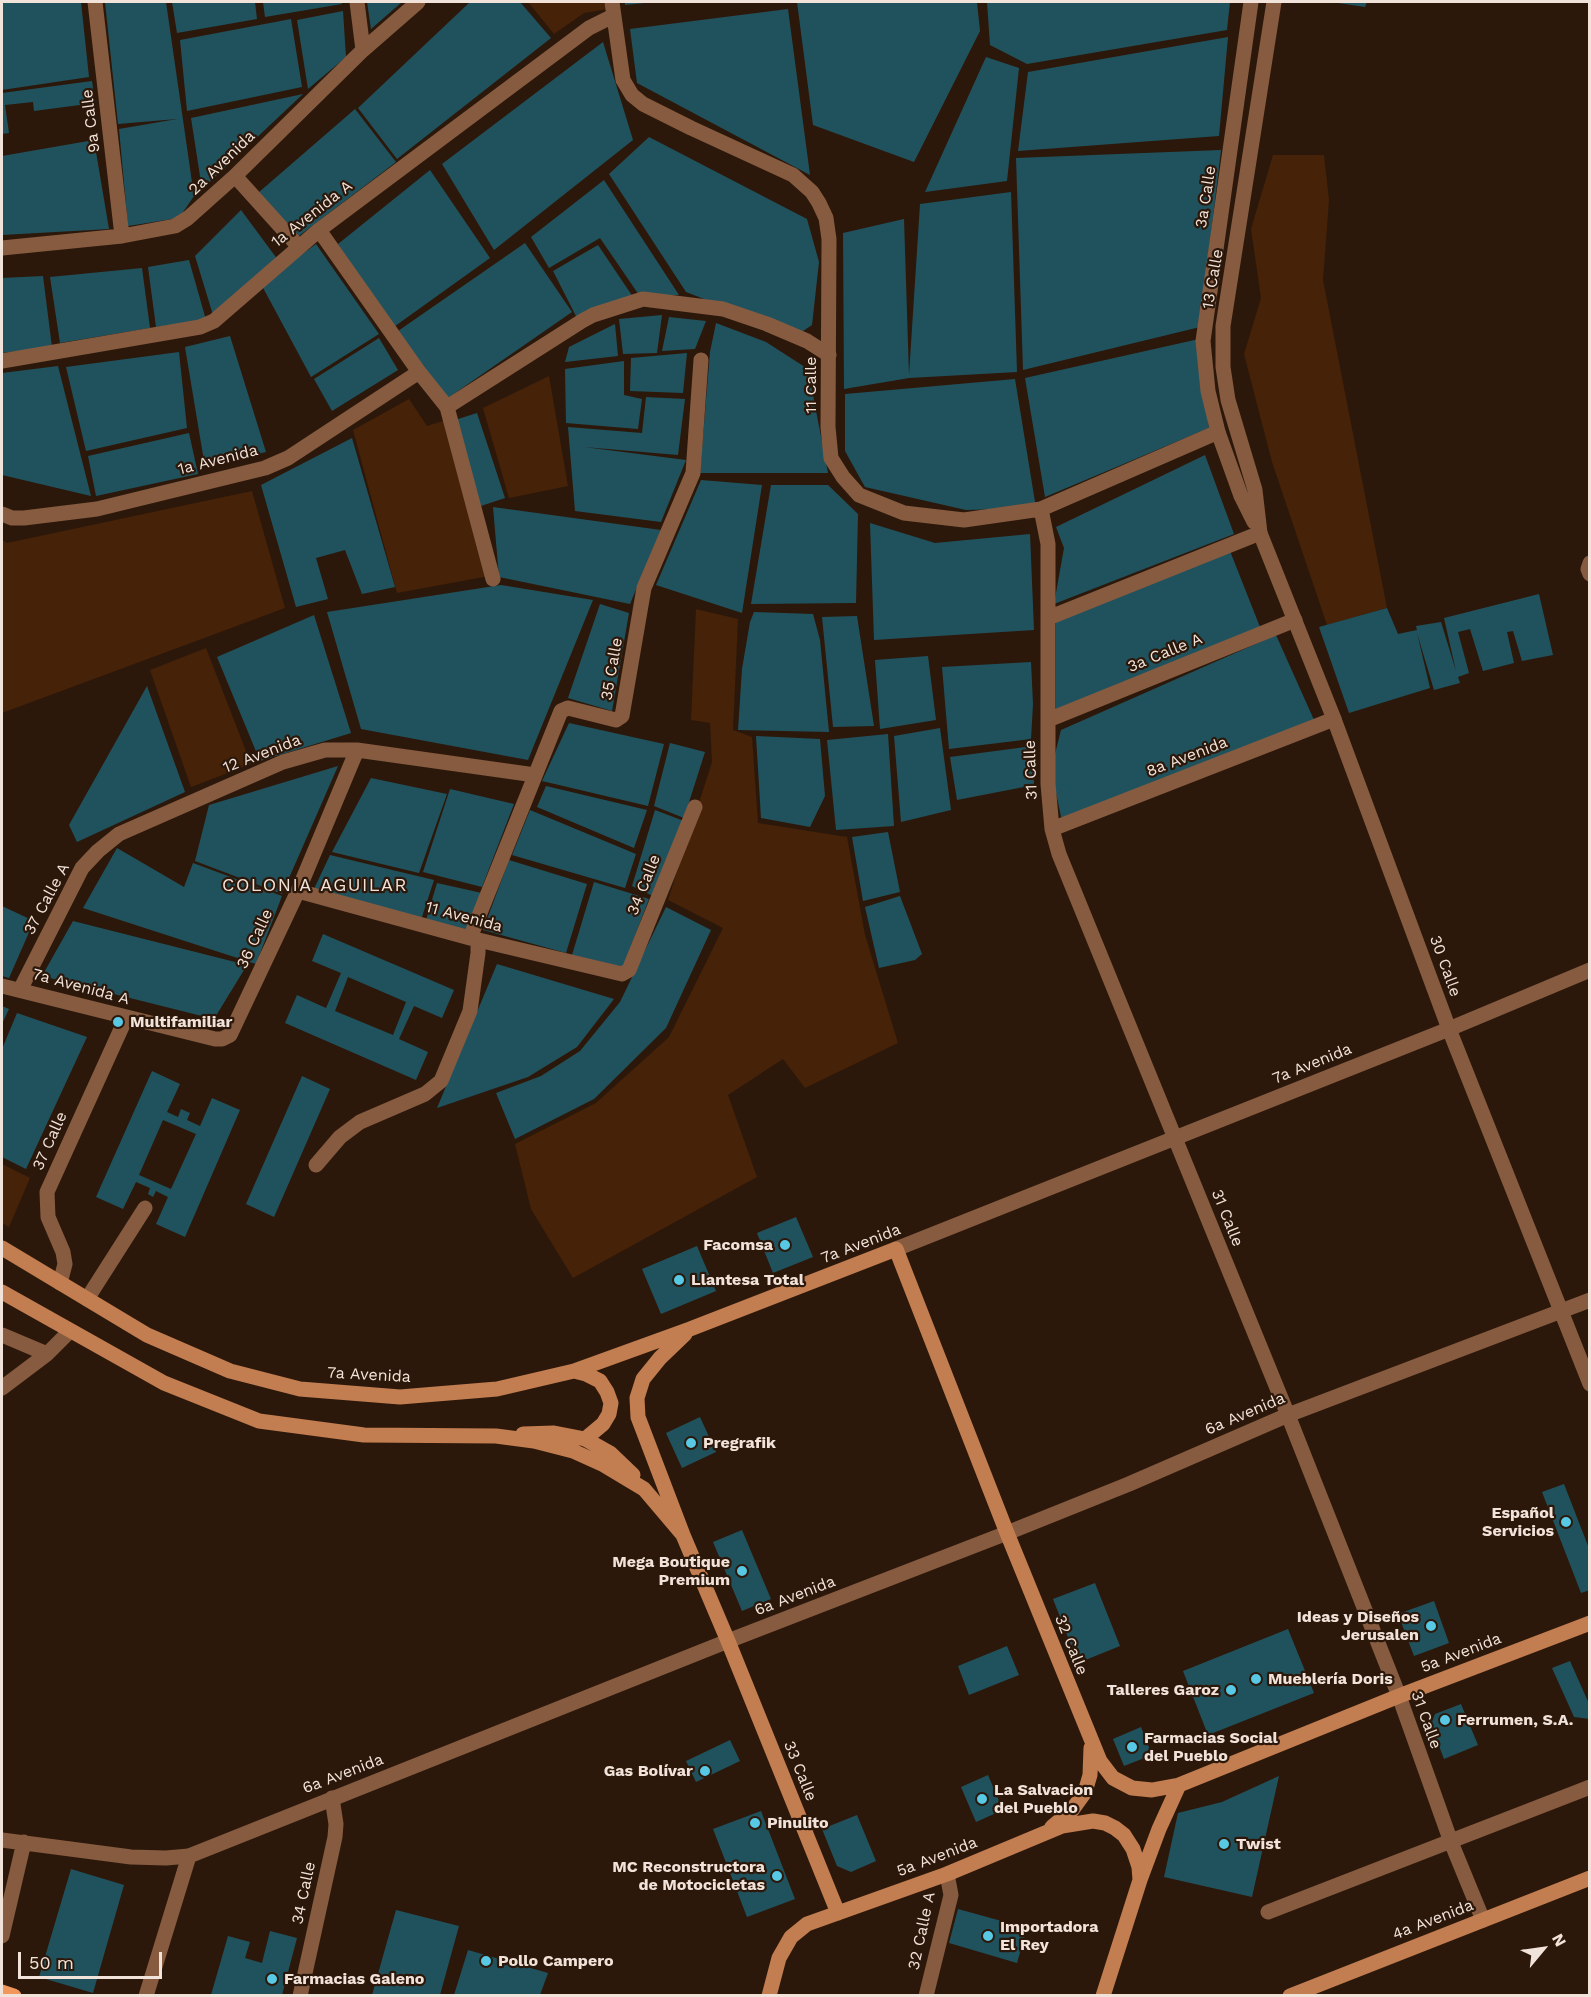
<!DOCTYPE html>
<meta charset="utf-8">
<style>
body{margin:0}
#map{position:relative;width:1591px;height:1997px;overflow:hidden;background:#2c180a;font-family:"Work Sans",sans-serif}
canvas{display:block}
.frame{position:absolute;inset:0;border:3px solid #f2e3da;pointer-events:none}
.north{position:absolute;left:1513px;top:1919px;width:60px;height:60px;-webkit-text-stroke:4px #2c180a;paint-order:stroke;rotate:61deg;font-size:16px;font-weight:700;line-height:24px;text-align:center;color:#f2e3da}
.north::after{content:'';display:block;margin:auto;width:21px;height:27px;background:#f2e3da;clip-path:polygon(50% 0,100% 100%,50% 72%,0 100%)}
.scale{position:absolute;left:18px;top:1952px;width:144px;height:27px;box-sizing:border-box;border:3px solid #f2e3da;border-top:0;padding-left:8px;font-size:18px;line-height:21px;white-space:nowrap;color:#f2e3da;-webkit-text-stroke:4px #2c180a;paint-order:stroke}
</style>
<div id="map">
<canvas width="1591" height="1997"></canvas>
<div class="frame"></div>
<div class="north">N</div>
<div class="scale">50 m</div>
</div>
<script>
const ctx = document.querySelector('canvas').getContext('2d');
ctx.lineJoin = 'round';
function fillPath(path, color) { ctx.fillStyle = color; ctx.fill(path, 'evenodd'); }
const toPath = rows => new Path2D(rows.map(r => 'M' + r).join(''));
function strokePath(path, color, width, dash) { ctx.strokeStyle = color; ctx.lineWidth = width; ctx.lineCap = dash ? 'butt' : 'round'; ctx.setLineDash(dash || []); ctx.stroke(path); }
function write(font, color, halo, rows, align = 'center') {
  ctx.font = font + ' "Work Sans",sans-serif'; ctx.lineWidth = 4.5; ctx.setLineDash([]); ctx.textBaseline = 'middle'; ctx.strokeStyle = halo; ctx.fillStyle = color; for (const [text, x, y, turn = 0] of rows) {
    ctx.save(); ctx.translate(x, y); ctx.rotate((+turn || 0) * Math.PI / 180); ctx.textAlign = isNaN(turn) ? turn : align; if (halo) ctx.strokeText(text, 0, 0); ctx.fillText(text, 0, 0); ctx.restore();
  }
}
fillPath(toPath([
 [528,2,607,2,608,9,584,13,554,34],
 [1273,155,1324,155,1329,200,1323,280,1387,608,1327,625,1272,462,1244,354,1261,298,1251,229],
 [549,376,568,486,509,498,483,408],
 [409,399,427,426,446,420,489,576,397,593,353,430],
 [252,491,285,608,2,713,2,540,7,543],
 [696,609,738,619,733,730,752,737,758,823,847,837,865,935,898,1043,805,1088,783,1059,728,1095,757,1177,573,1278,531,1209,515,1144,596,1103,669,1037,723,928,668,900,712,762,710,723,691,720],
 [206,648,251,764,191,787,150,670],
 [2,1164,30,1178,9,1227,2,1223]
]), '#462208');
fillPath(toPath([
 [2,2,81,2,89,77,2,90],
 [105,2,166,2,194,196,179,218,128,226,119,129,177,119,118,124],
 [172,2,255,2,257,19,177,33],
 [263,2,341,2,342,4,265,17],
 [367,2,402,2,371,29],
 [470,2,520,2,551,38,397,159,358,108],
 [625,2,645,2,645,3,625,5],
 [797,2,977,2,980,31,914,162,813,125],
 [987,2,1230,2,1227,30,1027,64,990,45],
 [1331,2,1367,2,1365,7],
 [788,9,810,175,637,83,630,29],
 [343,11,346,57,308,89,297,20],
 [291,19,302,87,187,111,180,40],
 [1228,37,1219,136,1018,151,1028,72],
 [603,42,633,140,494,250,442,164],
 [986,57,1019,68,1007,181,925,192],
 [92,81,95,103,34,111,33,102,5,105,9,133,2,134,2,93],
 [303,94,202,189,191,118],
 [355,109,396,162,295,239,258,193],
 [649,137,807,219,819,262,812,325,797,335,686,292,609,174],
 [94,140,109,229,2,235,2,156],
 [1221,150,1200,327,1023,370,1016,158],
 [430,170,490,258,391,329,338,244],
 [604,180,679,295,639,295,600,238,549,268,531,237],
 [1011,192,1017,372,909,378,844,389,843,233,904,219,909,375,920,204],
 [241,210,278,260,213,315,195,256],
 [525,243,572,312,445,400,398,331],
 [316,244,379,334,311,377,261,284],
 [598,245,633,297,578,320,553,271],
 [189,260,206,320,156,327,148,267],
 [142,268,150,328,60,343,50,277],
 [43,276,52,347,2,353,2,278],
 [662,315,657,353,623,354,619,319],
 [669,317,706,321,695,349,662,351],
 [716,323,766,342,808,369,828,473,700,473,710,352],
 [615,324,618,356,565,362,569,347],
 [230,336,266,452,205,467,185,347],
 [379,338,398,370,332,411,314,379],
 [1199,339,1209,428,1045,497,1025,378],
 [179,352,187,428,86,451,66,367],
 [687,353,683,393,630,391,631,358],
 [624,361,624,395,642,399,638,429,566,423,565,369],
 [58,366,91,496,2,475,2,373],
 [1015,379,1036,508,966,510,865,487,845,451,845,394],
 [646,397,685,399,678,455,584,447,686,460,661,522,575,511,568,427,642,433],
 [477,413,505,498,478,507,452,421],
 [189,433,198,474,96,496,88,456],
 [352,438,395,587,362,594,345,550,316,558,328,599,296,607,261,485],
 [1205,455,1234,534,1054,604,1064,548,1056,527],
 [701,480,762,485,742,613,656,585],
 [771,485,828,485,858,514,856,603,751,604],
 [493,507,661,530,630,604,499,577],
 [870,523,935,543,1030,534,1034,630,874,640],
 [1230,551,1260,627,1056,710,1056,622],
 [501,585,593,600,528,760,361,729,327,612],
 [1539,594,1553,655,1522,661,1513,631,1507,632,1514,663,1483,671,1470,629,1458,632,1469,673,1458,677,1460,683,1434,690,1417,633,1430,688,1349,713,1319,627,1387,608,1398,634,1417,630,1416,626,1441,622,1456,671,1444,618],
 [600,604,629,613,612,711,568,698],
 [754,612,813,614,820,640,829,732,738,730,742,669,750,622],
 [314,615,351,733,260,761,217,657],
 [857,616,874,726,833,727,822,617],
 [1276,635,1314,720,1062,821,1051,770,1061,730],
 [928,656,936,720,880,729,875,660],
 [1031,662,1033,704,1031,739,949,749,942,667],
 [147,686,185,792,77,842,69,825],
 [569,723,664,744,648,806,542,781],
 [940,728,951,810,901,822,894,736],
 [888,734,894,826,836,830,827,740],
 [756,736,820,739,825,796,810,827,761,818],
 [670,743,705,752,684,818,654,806],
 [1033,746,1034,785,957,800,950,757],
 [338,766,282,894,195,861,209,805],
 [371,778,447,794,419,873,332,852],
 [546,786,647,810,634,848,537,807],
 [450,789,514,804,482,887,423,872],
 [530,810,636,854,625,888,512,855],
 [655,810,684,821,655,897,632,886],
 [888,832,900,892,863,901,852,837],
 [117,848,184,887,193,863,282,896,256,964,83,908],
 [330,855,434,880,421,920,313,891],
 [509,860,587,884,566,953,483,930],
 [594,882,649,899,623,967,572,955],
 [437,883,482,893,466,932,426,920],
 [900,896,922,954,915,960,879,968,865,907],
 [2,906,34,921,9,978,2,976],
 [666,907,711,930,666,1028,594,1099,515,1139,496,1093,541,1076,580,1051,620,1002],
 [73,921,247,965,214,1019,42,976],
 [323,934,454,990,442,1018,414,1006,399,1039,428,1052,416,1080,285,1023,297,995,326,1008,341,973,312,961],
 [348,977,406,1002,393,1035,335,1011],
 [497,964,614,999,577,1047,528,1077,437,1108],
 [2,1006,9,1009,2,1024],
 [17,1013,87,1037,26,1169,2,1157,2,1049],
 [152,1071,180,1084,167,1112,178,1117,181,1109,190,1113,187,1120,200,1126,212,1098,240,1110,185,1237,156,1224,168,1197,156,1191,153,1197,148,1194,150,1188,136,1182,123,1209,96,1197],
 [163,1120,196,1134,171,1189,139,1175],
 [302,1076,330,1089,274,1217,246,1204],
 [796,1217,813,1257,773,1273,757,1233],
 [697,1246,716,1291,661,1314,642,1269],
 [700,1417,716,1452,682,1468,666,1433],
 [1564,1484,1590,1551,1590,1590,1581,1593,1542,1492],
 [742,1530,771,1599,742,1611,713,1542],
 [1095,1583,1120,1646,1078,1663,1053,1599],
 [1434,1601,1449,1643,1414,1656,1398,1614],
 [1288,1629,1314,1693,1208,1735,1183,1671],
 [1007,1646,1019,1675,969,1695,958,1666],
 [1570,1661,1590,1706,1590,1719,1574,1717,1552,1668],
 [1461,1704,1478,1745,1444,1759,1431,1725,1435,1714],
 [1141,1727,1152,1755,1124,1766,1113,1739],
 [730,1740,740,1761,696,1782,686,1761],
 [988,1775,1003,1810,976,1822,961,1787],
 [1279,1776,1252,1897,1164,1877,1178,1813,1222,1802],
 [761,1811,795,1899,747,1917,713,1829],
 [857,1815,876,1861,851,1872,837,1866,822,1829],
 [71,1869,124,1885,93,1993,39,1977],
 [958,1909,1027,1928,1017,1963,949,1943],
 [396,1910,459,1926,440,1995,372,1995],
 [270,1931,297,1938,282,1995,211,1995,228,1936,250,1942,245,1958,262,1963],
 [468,1950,548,1973,540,1995,454,1995]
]), '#20525e');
strokePath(toPath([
 [95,2,122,236],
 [357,2,363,50],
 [612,2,623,80,632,95,643,104,691,128,793,175,812,192,819,203,826,218,829,239,828,427,831,458,843,477,859,495,904,513,964,520,1041,509,1218,432],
 [235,176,299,247],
 [319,230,419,372,447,407,493,579],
 [2,248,122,236,175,226,188,218,235,176,363,50,418,2],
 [2,361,200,327,214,321,319,230,589,28,613,16],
 [447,407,582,321,593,315,643,299,723,309,767,324,807,341,829,355],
 [1041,509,1048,544,1048,784,1052,829,1059,854,1288,1415,1399,1696,1451,1842,1483,1920],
 [2,514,12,518,24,518,97,509,265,468,288,458,419,372],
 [1590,563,1588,569,1590,574],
 [1048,618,1260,533],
 [1048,720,1295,620],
 [1052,829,1334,719],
 [298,891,470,938,622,974,629,970,695,807],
 [470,938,561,711,568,708,616,720,622,716,644,588,693,473,701,360],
 [2,986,215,1039,222,1039,230,1035,298,891,357,750],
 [20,990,82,868,98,851,119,834,283,762,325,750,357,750,535,775],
 [316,1165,340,1137,360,1122,425,1094,441,1081,470,1011,478,953,478,940],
 [896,1249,1449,1029,1590,970],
 [60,1283,65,1264,63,1252,48,1217,47,1192,126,1018],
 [87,1299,145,1208],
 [2,1335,47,1354],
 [2,1388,47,1354,69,1332],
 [1007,1533,1129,1484,1288,1415,1590,1300],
 [2,1840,131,1857,166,1858,189,1856],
 [1268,1912,1590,1787],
 [2,1936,24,1842],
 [300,1996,335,1837,336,1824,332,1798],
 [926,1996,951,1895,947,1874]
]), '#865b40', 15);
strokePath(toPath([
 [1251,2,1203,341,1208,391,1218,432,1241,496,1254,522],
 [1274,2,1223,326,1223,367,1228,400,1255,490,1260,533,1334,719,1449,1029,1590,1384],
 [146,1996,189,1856,728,1641,1007,1533]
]), '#865b40', 15);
strokePath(toPath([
 [2,1248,147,1335,230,1371,300,1389,400,1397,497,1389,574,1371,690,1329,896,1249,1007,1533,1100,1761,1113,1778,1132,1788,1152,1790,1179,1785,1399,1696,1590,1623],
 [2,1292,164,1383,259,1421,364,1435,496,1436,534,1441,573,1451,604,1465,644,1489,683,1535],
 [685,1334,660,1358,643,1379,637,1398,638,1417,683,1535,728,1641,838,1913],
 [574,1371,586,1374,600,1381,607,1392,611,1403,609,1414,603,1424,585,1439],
 [523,1434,554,1433,585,1439,610,1453,633,1475],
 [1052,1827,1072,1810,1085,1792,1090,1775,1091,1748],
 [769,1996,779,1958,791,1937,807,1924,947,1874,1062,1826,1093,1821,1105,1823,1115,1828,1124,1835,1133,1849,1139,1867,1140,1880],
 [1103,1996,1140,1880,1159,1829,1179,1785],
 [1290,1996,1590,1878]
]), '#c27d50', 15);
strokePath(toPath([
 [2,1992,14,1996]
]), '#f1975c', 15);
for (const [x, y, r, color] of [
 [118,1022,6,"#58c9e4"],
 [785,1245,6,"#58c9e4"],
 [679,1280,6,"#58c9e4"],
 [691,1443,6,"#58c9e4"],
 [1566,1522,6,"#58c9e4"],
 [742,1571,6,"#58c9e4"],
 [1431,1626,6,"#58c9e4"],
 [1256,1679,6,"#58c9e4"],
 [1231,1690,6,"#58c9e4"],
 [1445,1720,6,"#58c9e4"],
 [1132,1747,6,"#58c9e4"],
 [705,1771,6,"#58c9e4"],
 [982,1799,6,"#58c9e4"],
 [755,1823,6,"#58c9e4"],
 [1224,1844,6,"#58c9e4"],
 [777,1876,6,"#58c9e4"],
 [988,1936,6,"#58c9e4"],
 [486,1961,6,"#58c9e4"],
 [272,1979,6,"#58c9e4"]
]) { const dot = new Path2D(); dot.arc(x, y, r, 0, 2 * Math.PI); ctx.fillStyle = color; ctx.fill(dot); strokePath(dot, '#2c180a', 2); }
write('16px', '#f2e3da', '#2c180a', [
 ["9a Calle",91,121,-97],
 ["2a Avenida",222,163,-44],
 ["3a Calle",1206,197,-81],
 ["1a Avenida A",312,214,-38],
 ["13 Calle",1213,279,-80],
 ["11 Calle",811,385,-90],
 ["1a Avenida",218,460,-14],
 ["3a Calle A",1165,653,-22],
 ["35 Calle",612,669,-80],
 ["12 Avenida",262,754,-21],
 ["8a Avenida",1187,757,-21],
 ["31 Calle",1031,770,-92],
 ["34 Calle",644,885,-68],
 ["37 Calle A",47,899,-62],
 ["11 Avenida",464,917,15],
 ["36 Calle",255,939,-65],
 ["30 Calle",1445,966,70],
 ["7a Avenida A",81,987,15],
 ["7a Avenida",1312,1064,-22],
 ["37 Calle",50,1141,-66],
 ["31 Calle",1227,1218,68],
 ["7a Avenida",861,1244,-21],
 ["7a Avenida",369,1375,3],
 ["6a Avenida",1245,1414,-23],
 ["6a Avenida",795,1596,-21],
 ["32 Calle",1071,1645,68],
 ["5a Avenida",1461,1653,-21],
 ["31 Calle",1426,1720,70],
 ["33 Calle",800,1771,68],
 ["6a Avenida",343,1774,-21],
 ["5a Avenida",937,1857,-21],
 ["34 Calle",304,1893,-78],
 ["4a Avenida",1433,1920,-21],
 ["32 Calle A",922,1931,-78]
]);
write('bold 16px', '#f2e3da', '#2c180a', [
 ["Multifamiliar",130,1022],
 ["Facomsa",773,1245,"right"],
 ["Llantesa Total",691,1280],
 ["Pregrafik",703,1443],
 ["Español",1554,1513,"right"],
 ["Servicios",1554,1531,"right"],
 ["Mega Boutique",730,1562,"right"],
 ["Premium",730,1580,"right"],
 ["Ideas y Diseños",1419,1617,"right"],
 ["Jerusalen",1419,1635,"right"],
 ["Mueblería Doris",1268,1679],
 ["Talleres Garoz",1219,1690,"right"],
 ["Ferrumen, S.A.",1457,1720],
 ["Farmacias Social",1144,1738],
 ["del Pueblo",1144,1756],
 ["Gas Bolívar",693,1771,"right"],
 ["La Salvacion",994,1790],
 ["del Pueblo",994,1808],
 ["Pinulito",767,1823],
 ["Twist",1236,1844],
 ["MC Reconstructora",765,1867,"right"],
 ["de Motocicletas",765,1885,"right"],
 ["Importadora",1000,1927],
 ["El Rey",1000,1945],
 ["Pollo Campero",498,1961],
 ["Farmacias Galeno",284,1979]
], 'left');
ctx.letterSpacing = '1.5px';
write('18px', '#f2e3da', '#2c180a', [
 ["COLONIA AGUILAR",315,886]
]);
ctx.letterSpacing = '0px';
</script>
